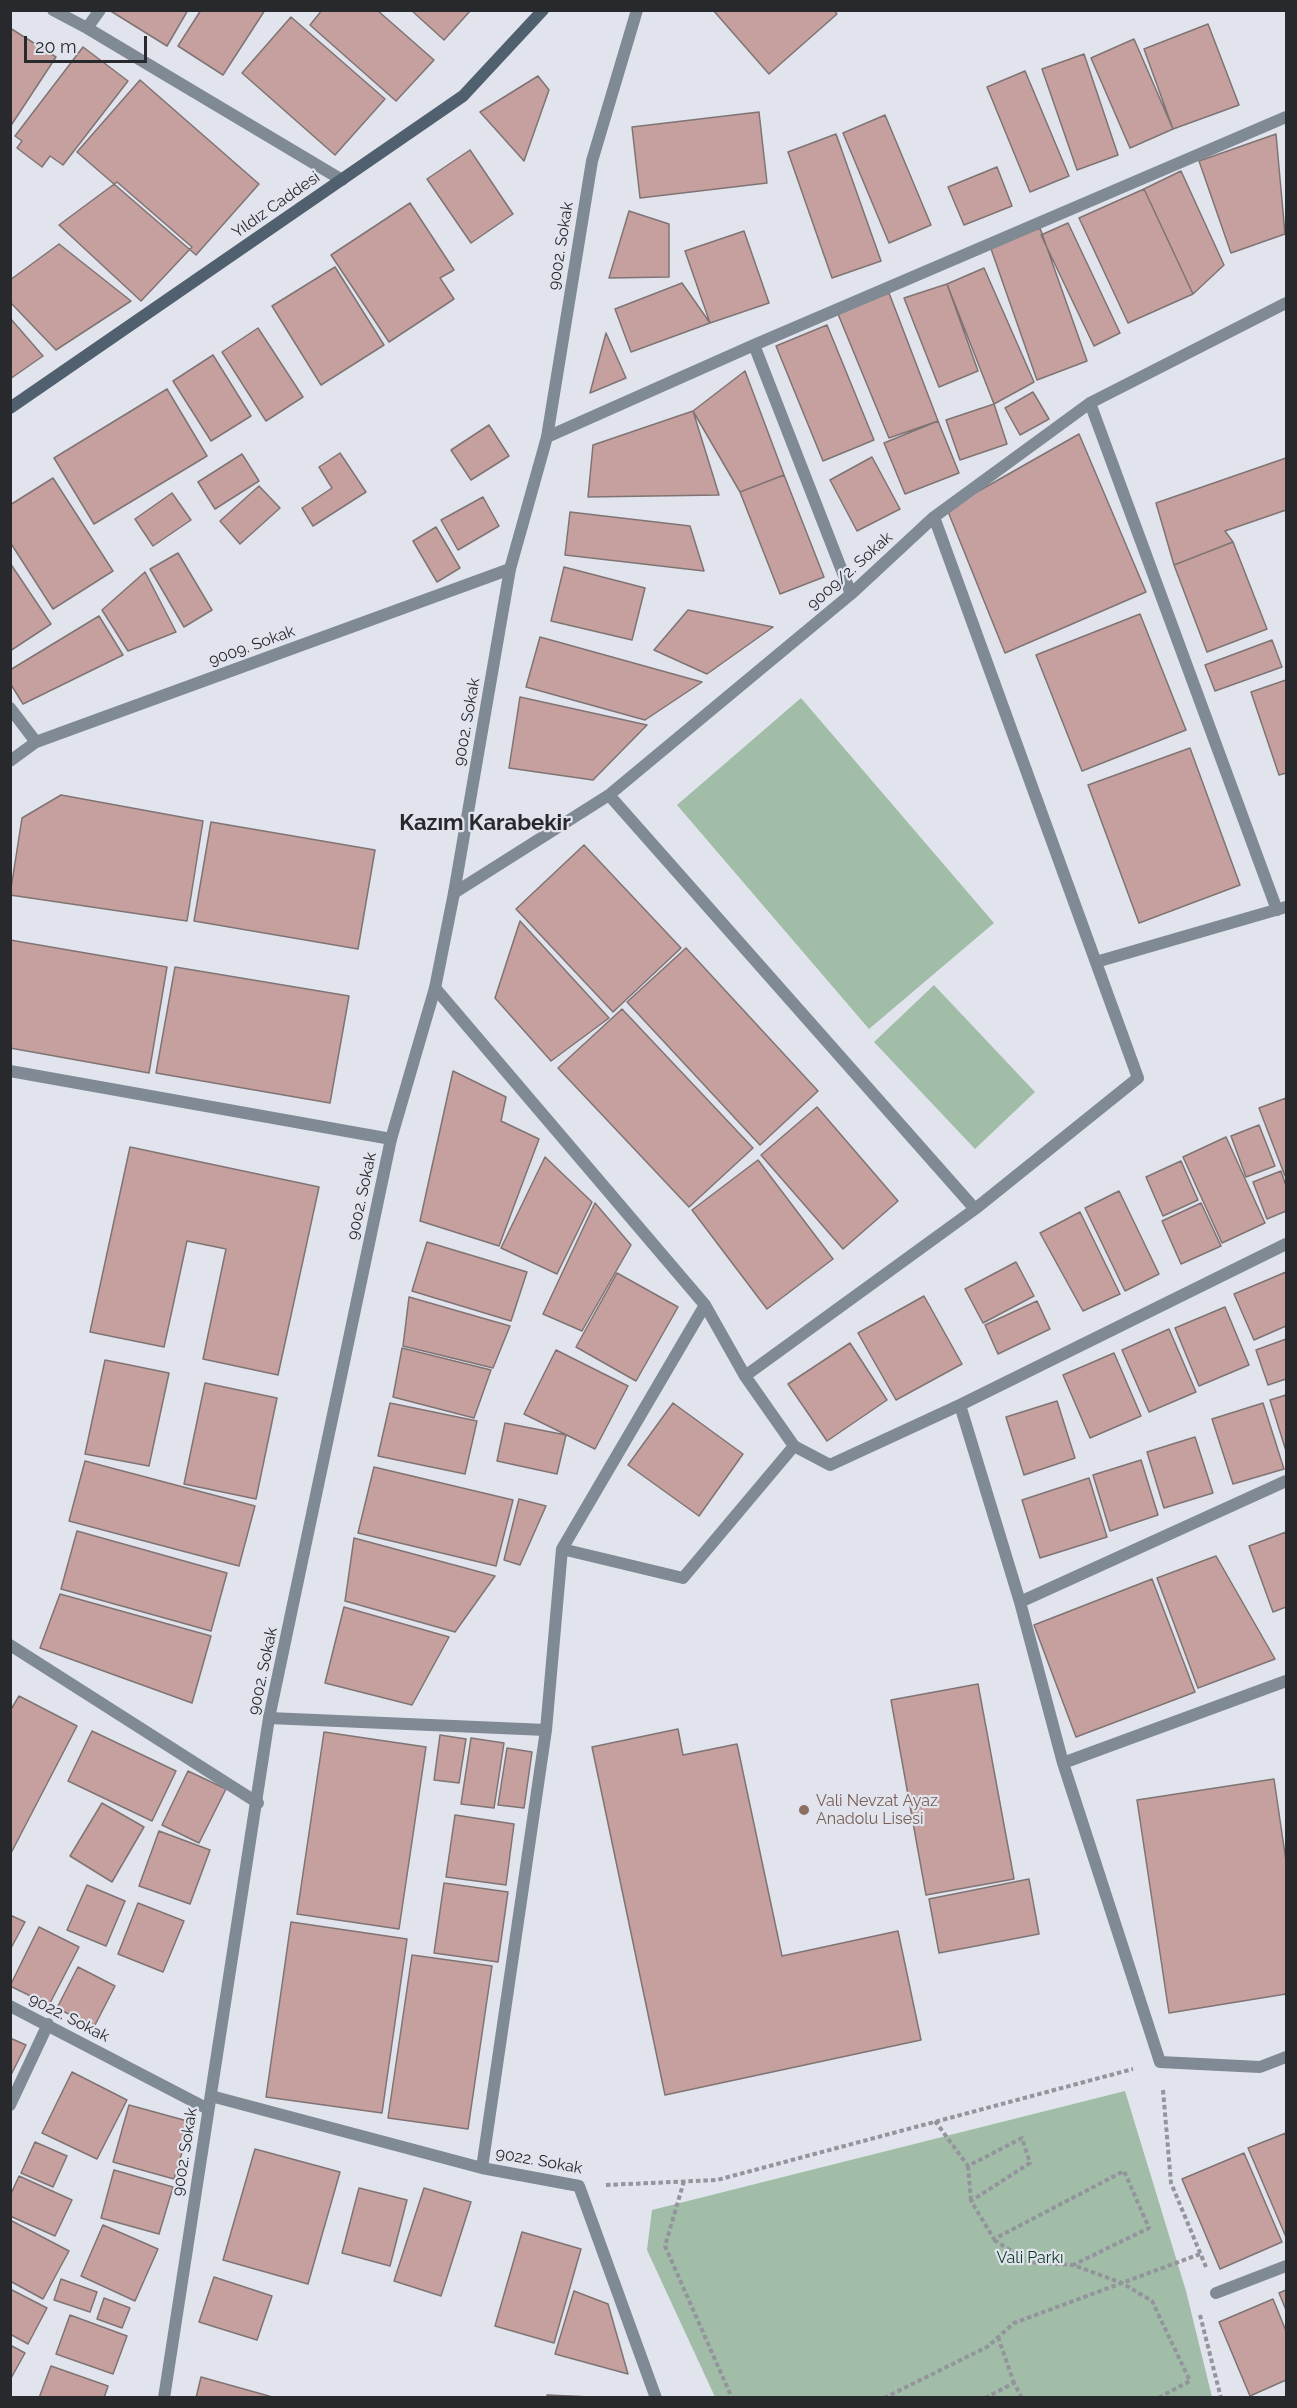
<!DOCTYPE html>
<meta charset="utf-8">
<style>
body{margin:0}
#map{position:relative;width:1297px;height:2408px;overflow:hidden;background:#e1e3ed;font-family:Raleway,sans-serif}
canvas{display:block}
.frame{position:absolute;inset:0;border:12px solid #28292d;pointer-events:none}
.scale{position:absolute;left:24px;top:36px;width:123px;height:27px;box-sizing:border-box;border:3px solid #28292d;border-top:0;padding-left:8px;font-size:18px;line-height:21px;white-space:nowrap;color:#28292d;-webkit-text-stroke:4px #e1e3ed;paint-order:stroke}
</style>
<div id="map">
<canvas width="1297" height="2408"></canvas>
<div class="frame"></div>
<div class="scale">20 m</div>
</div>
<script>
const ctx = document.querySelector('canvas').getContext('2d');
ctx.lineJoin = 'round';
function fillPath(path, color) { ctx.fillStyle = color; ctx.fill(path, 'evenodd'); }
const toPath = rows => new Path2D(rows.map(r => 'M' + r).join(''));
function strokePath(path, color, width, dash) { ctx.strokeStyle = color; ctx.lineWidth = width; ctx.lineCap = dash ? 'butt' : 'round'; ctx.setLineDash(dash || []); ctx.stroke(path); }
function write(font, color, halo, rows, align = 'center') {
  ctx.font = font + ' Raleway,sans-serif'; ctx.lineWidth = 4.5; ctx.setLineDash([]); ctx.textBaseline = 'middle'; ctx.strokeStyle = halo; ctx.fillStyle = color; for (const [text, x, y, turn = 0] of rows) {
    ctx.save(); ctx.translate(x, y); ctx.rotate((+turn || 0) * Math.PI / 180); ctx.textAlign = isNaN(turn) ? turn : align; if (halo) ctx.strokeText(text, 0, 0); ctx.fillText(text, 0, 0); ctx.restore();
  }
}
fillPath(toPath([
 [801,698,994,923,869,1029,677,805],
 [934,985,1035,1092,975,1149,874,1042],
 [1125,2091,1186,2291,1212,2397,715,2397,647,2250,652,2210]
]), '#a1bda8');
const building = toPath([
 [109,10,188,10,167,46,109,10],
 [201,10,265,10,223,75,178,46,201,10],
 [322,10,377,10,434,60,396,101,310,25,322,10],
 [411,10,471,10,444,40,411,10],
 [713,10,834,10,837,14,769,74,713,10],
 [291,17,385,99,335,155,242,73,291,17],
 [1208,24,1239,105,1173,129,1144,49,1208,24],
 [10,28,56,57,10,127,10,28],
 [1134,39,1173,129,1130,148,1091,58,1134,39],
 [83,47,128,81,63,165,50,156,42,167,17,148,22,141,15,136,83,47],
 [1084,54,1118,155,1077,170,1042,69,1084,54],
 [1025,71,1069,176,1030,192,987,87,1025,71],
 [538,76,549,90,524,161,480,112,538,76],
 [140,80,259,184,196,255,77,152,140,80],
 [759,112,767,183,640,198,632,127,759,112],
 [885,115,931,225,889,243,843,133,885,115],
 [836,134,881,261,832,278,788,152,836,134],
 [1276,134,1285,234,1231,253,1199,161,1276,134],
 [470,150,513,214,471,243,427,179,470,150],
 [997,167,1012,206,964,225,948,187,997,167],
 [1181,171,1224,265,1193,294,1144,189,1181,171],
 [117,182,192,247,141,301,59,225,117,182],
 [1144,189,1193,294,1128,323,1079,218,1144,189],
 [410,203,454,270,440,278,454,299,389,342,331,255,410,203],
 [629,211,669,224,669,277,609,278,629,211],
 [1068,223,1120,333,1094,346,1041,235,1068,223],
 [1040,228,1087,361,1037,380,990,246,1040,228],
 [744,231,769,303,710,323,685,251,744,231],
 [59,244,131,301,56,350,10,302,10,280,59,244],
 [335,267,384,345,321,385,272,306,335,267],
 [984,268,1034,382,994,404,947,284,984,268],
 [682,283,710,323,631,352,615,309,682,283],
 [947,284,978,371,939,387,904,298,947,284],
 [889,293,938,421,889,438,838,314,889,293],
 [10,318,43,356,10,379,10,318],
 [827,325,874,440,823,461,776,346,827,325],
 [258,328,303,397,266,421,222,352,258,328],
 [606,333,626,378,590,393,606,333],
 [213,355,251,416,211,441,173,381,213,355],
 [745,371,784,475,740,492,693,411,745,371],
 [167,389,207,456,94,524,54,458,167,389],
 [1033,392,1049,419,1020,435,1005,408,1033,392],
 [994,404,1007,444,960,460,946,420,994,404],
 [693,411,719,495,588,497,593,445,693,411],
 [938,421,959,473,905,494,884,443,938,421],
 [489,425,509,456,471,480,451,450,489,425],
 [1079,434,1146,592,1005,653,947,509,1079,434],
 [340,453,366,492,313,526,302,508,332,488,319,467,340,453],
 [242,454,259,481,215,509,198,482,242,454],
 [872,457,900,509,857,531,830,480,872,457],
 [1286,458,1286,513,1286,510,1225,531,1233,542,1174,565,1156,503,1286,458],
 [784,475,824,577,780,594,740,492,784,475],
 [53,478,113,571,53,609,10,542,10,505,53,478],
 [259,486,280,508,240,544,220,521,259,486],
 [172,493,191,520,153,546,135,519,172,493],
 [483,497,499,526,458,550,441,520,483,497],
 [570,512,690,526,704,571,565,555,570,512],
 [436,527,460,568,437,582,413,541,436,527],
 [1233,542,1267,629,1207,652,1174,565,1233,542],
 [178,553,212,610,184,627,150,569,178,553],
 [10,563,51,624,10,651,10,563],
 [564,567,645,588,632,640,551,621,564,567],
 [145,572,176,632,128,651,102,610,145,572],
 [688,610,773,627,707,674,654,650,688,610],
 [1140,614,1186,730,1082,771,1036,655,1140,614],
 [99,616,123,655,23,704,10,683,10,670,99,616],
 [540,637,702,682,645,720,526,687,540,637],
 [1272,640,1282,667,1215,691,1205,665,1272,640],
 [1286,680,1286,773,1279,775,1251,692,1286,680],
 [520,697,647,725,593,780,509,768,520,697],
 [1190,748,1240,885,1139,923,1088,785,1190,748],
 [61,795,203,821,187,921,10,895,22,818,61,795],
 [211,822,375,850,358,949,194,921,211,822],
 [584,845,681,948,613,1012,516,909,584,845],
 [520,921,609,1018,551,1061,495,998,520,921],
 [10,940,167,967,149,1073,10,1048,10,940],
 [686,948,818,1091,760,1145,627,1002,686,948],
 [175,967,349,996,330,1103,156,1073,175,967],
 [622,1009,753,1148,689,1207,558,1068,622,1009],
 [453,1071,506,1097,501,1121,539,1139,499,1246,420,1221,453,1071],
 [1286,1098,1286,1176,1285,1176,1259,1108,1286,1098],
 [817,1107,898,1201,843,1249,761,1155,817,1107],
 [1259,1125,1275,1166,1246,1177,1231,1136,1259,1125],
 [1226,1137,1265,1223,1222,1243,1183,1157,1226,1137],
 [130,1147,319,1187,278,1375,203,1359,226,1249,187,1241,164,1347,90,1332,130,1147],
 [545,1157,592,1202,557,1274,501,1248,545,1157],
 [758,1160,833,1259,767,1309,692,1210,758,1160],
 [1181,1161,1198,1200,1163,1216,1146,1177,1181,1161],
 [1281,1171,1286,1186,1286,1211,1267,1219,1253,1182,1281,1171],
 [1119,1191,1159,1274,1125,1291,1085,1208,1119,1191],
 [595,1203,631,1245,582,1331,543,1314,595,1203],
 [1201,1203,1221,1246,1181,1264,1162,1221,1201,1203],
 [1080,1212,1120,1294,1083,1311,1040,1233,1080,1212],
 [427,1242,527,1272,511,1321,412,1291,427,1242],
 [1016,1262,1034,1296,983,1323,965,1289,1016,1262],
 [1286,1272,1286,1326,1254,1340,1234,1294,1286,1272],
 [617,1273,678,1307,636,1381,576,1347,617,1273],
 [924,1296,962,1364,896,1400,858,1333,924,1296],
 [409,1297,510,1326,493,1368,403,1346,409,1297],
 [1037,1301,1050,1329,998,1354,985,1325,1037,1301],
 [1225,1307,1249,1365,1199,1386,1175,1328,1225,1307],
 [1169,1329,1196,1392,1149,1412,1122,1350,1169,1329],
 [1286,1339,1286,1379,1268,1385,1256,1350,1286,1339],
 [850,1343,887,1400,827,1441,788,1384,850,1343],
 [402,1348,491,1370,474,1418,393,1397,402,1348],
 [556,1350,628,1386,595,1449,524,1414,556,1350],
 [1114,1353,1141,1416,1090,1438,1063,1375,1114,1353],
 [105,1360,169,1373,149,1466,85,1454,105,1360],
 [205,1383,277,1398,256,1499,184,1484,205,1383],
 [1286,1395,1286,1451,1270,1400,1286,1395],
 [1057,1401,1075,1458,1024,1475,1006,1417,1057,1401],
 [390,1403,477,1421,465,1474,378,1456,390,1403],
 [673,1403,743,1454,699,1516,628,1465,673,1403],
 [1263,1403,1284,1469,1233,1484,1212,1419,1263,1403],
 [505,1423,566,1435,557,1474,497,1461,505,1423],
 [1195,1437,1213,1493,1164,1508,1147,1452,1195,1437],
 [1141,1460,1158,1515,1110,1531,1093,1475,1141,1460],
 [85,1461,255,1506,239,1566,69,1521,85,1461],
 [374,1467,513,1500,496,1566,358,1533,374,1467],
 [1089,1478,1107,1537,1040,1558,1022,1500,1089,1478],
 [519,1499,546,1506,520,1565,504,1560,519,1499],
 [77,1531,227,1573,211,1631,61,1589,77,1531],
 [1286,1532,1286,1607,1273,1612,1249,1546,1286,1532],
 [354,1538,495,1576,455,1632,345,1601,354,1538],
 [1216,1556,1275,1659,1198,1688,1157,1578,1216,1556],
 [1152,1579,1195,1692,1076,1737,1034,1625,1152,1579],
 [60,1594,211,1636,192,1703,40,1648,60,1594],
 [344,1607,449,1637,412,1705,325,1683,344,1607],
 [978,1684,1014,1879,926,1895,891,1700,978,1684],
 [19,1696,77,1726,10,1855,10,1711,19,1696],
 [678,1729,683,1755,737,1744,782,1956,898,1931,921,2040,665,2095,592,1747,678,1729],
 [92,1731,176,1771,152,1821,68,1781,92,1731],
 [324,1732,426,1747,399,1929,297,1914,324,1732],
 [440,1735,466,1739,459,1783,434,1780,440,1735],
 [471,1738,504,1743,494,1808,461,1804,471,1738],
 [507,1748,532,1752,524,1808,498,1805,507,1748],
 [188,1771,226,1789,199,1843,162,1825,188,1771],
 [1274,1779,1286,1861,1286,1994,1169,2013,1137,1800,1274,1779],
 [102,1803,144,1827,112,1882,70,1856,102,1803],
 [455,1815,514,1824,506,1885,446,1877,455,1815],
 [159,1831,210,1850,190,1904,139,1886,159,1831],
 [1029,1879,1039,1934,939,1953,929,1899,1029,1879],
 [444,1883,508,1892,498,1962,434,1953,444,1883],
 [87,1885,125,1901,106,1946,67,1930,87,1885],
 [138,1903,184,1921,163,1972,118,1954,138,1903],
 [10,1915,25,1922,10,1950,10,1915],
 [291,1922,407,1939,382,2113,266,2097,291,1922],
 [39,1927,79,1947,49,2005,10,1986,39,1927],
 [412,1955,492,1966,468,2129,388,2118,412,1955],
 [78,1967,115,1986,94,2027,57,2008,78,1967],
 [10,2038,26,2045,10,2077,10,2038],
 [72,2072,127,2100,97,2159,42,2133,72,2072],
 [129,2105,191,2122,174,2179,113,2162,129,2105],
 [1286,2133,1286,2237,1248,2148,1286,2133],
 [35,2142,67,2156,53,2187,21,2173,35,2142],
 [255,2149,340,2172,308,2284,223,2260,255,2149],
 [1244,2153,1282,2242,1220,2269,1182,2179,1244,2153],
 [114,2170,173,2187,159,2234,101,2218,114,2170],
 [19,2176,72,2200,55,2236,10,2216,10,2196,19,2176],
 [359,2188,407,2200,390,2266,342,2253,359,2188],
 [424,2188,471,2202,441,2296,394,2281,424,2188],
 [10,2220,69,2251,43,2299,10,2281,10,2220],
 [103,2225,158,2249,135,2301,81,2276,103,2225],
 [522,2232,581,2249,554,2343,495,2326,522,2232],
 [214,2277,272,2296,257,2340,199,2322,214,2277],
 [61,2279,97,2292,90,2312,54,2300,61,2279],
 [10,2289,47,2308,28,2344,10,2334,10,2289],
 [1286,2290,1286,2310,1279,2293,1286,2290],
 [574,2291,608,2304,628,2374,555,2354,574,2291],
 [104,2298,130,2308,122,2328,97,2319,104,2298],
 [1273,2299,1286,2331,1286,2380,1250,2396,1219,2322,1273,2299],
 [70,2315,127,2336,113,2374,56,2354,70,2315],
 [10,2345,25,2353,10,2380,10,2345],
 [51,2366,108,2386,104,2398,39,2398,51,2366],
 [201,2377,276,2398,196,2398,201,2377],
 [547,2395,613,2398,547,2398,547,2395]
]);
fillPath(building, '#c5a09f');
strokePath(building, '#7f7473', 1.5);
strokePath(toPath([
 [1163,2090,1171,2183,1206,2267],
 [935,2121,968,2166,1022,2138,1030,2163,971,2201,994,2239,1124,2171,1149,2228,1073,2265,1122,2283,1152,2301,1190,2381,1158,2398],
 [968,2166,971,2201],
 [684,2181,665,2246,732,2398],
 [606,2185,717,2180,1133,2069],
 [994,2240,1029,2262,1073,2265],
 [1200,2315,1221,2398],
 [998,2337,1014,2383],
 [884,2398,987,2347,1014,2323,1200,2254],
 [985,2398,1014,2383,1022,2398]
]), '#93949c', 4, [4.5, 3]);
strokePath(toPath([
 [53,10,87,28,342,180],
 [87,28,100,10],
 [754,345,851,594],
 [1090,403,1277,910],
 [547,437,754,345,1286,117],
 [10,708,36,742],
 [10,761,36,742,510,569],
 [609,795,975,1209],
 [454,893,609,795,851,594,934,517,1090,403,1286,303],
 [1096,962,1286,907],
 [435,988,705,1305,745,1376,794,1446],
 [10,1071,391,1139],
 [745,1376,975,1209,1138,1078,934,517],
 [960,1405,1020,1602,1063,1763,1160,2062,1260,2067,1286,2057],
 [562,1549,705,1305],
 [1020,1602,1286,1481],
 [10,1645,258,1803],
 [269,1718,546,1730,562,1549,683,1578,794,1446,830,1465,960,1405,1286,1244],
 [1063,1763,1286,1681],
 [10,2006,208,2109],
 [211,2096,482,2168,579,2186,656,2398],
 [10,2105,48,2024],
 [482,2168,546,1730],
 [1216,2293,1286,2266]
]), '#7f8a94', 12);
strokePath(toPath([
 [164,2398,269,1718,391,1139,435,988,454,893,510,569,547,437,592,161,637,10]
]), '#7f8a94', 12);
strokePath(toPath([
 [10,408,463,96,543,10]
]), '#50606e', 12);
for (const [x, y, r, color] of [
 [804,1810,6,"#8d6e63"]
]) { const dot = new Path2D(); dot.arc(x, y, r, 0, 2 * Math.PI); ctx.fillStyle = color; ctx.fill(dot); strokePath(dot, '#e1e3ed', 2); }
write('16px', '#28292d', '#e1e3ed', [
 ["Yıldız Caddesi",276,205,-35],
 ["9002. Sokak",561,246,-81],
 ["9009/2. Sokak",850,571,-42],
 ["9009. Sokak",252,646,-20],
 ["9002. Sokak",467,722,-80],
 ["9002. Sokak",362,1196,-78],
 ["9002. Sokak",263,1671,-78],
 ["9022. Sokak",69,2018,27],
 ["9002. Sokak",185,2152,-81],
 ["9022. Sokak",539,2161,10]
]);
write('16px', '#785e54', '#e1e3ed', [
 ["Vali Nevzat Ayaz",816,1801],
 ["Anadolu Lisesi",816,1819]
], 'left');
write('16px', '#0a3c1f', '#e1e3ed', [
 ["Vali Parkı",1030,2258]
]);
write('bold 22px', '#28292d', '#e1e3ed', [
 ["Kazım Karabekir",485,823]
]);
</script>
